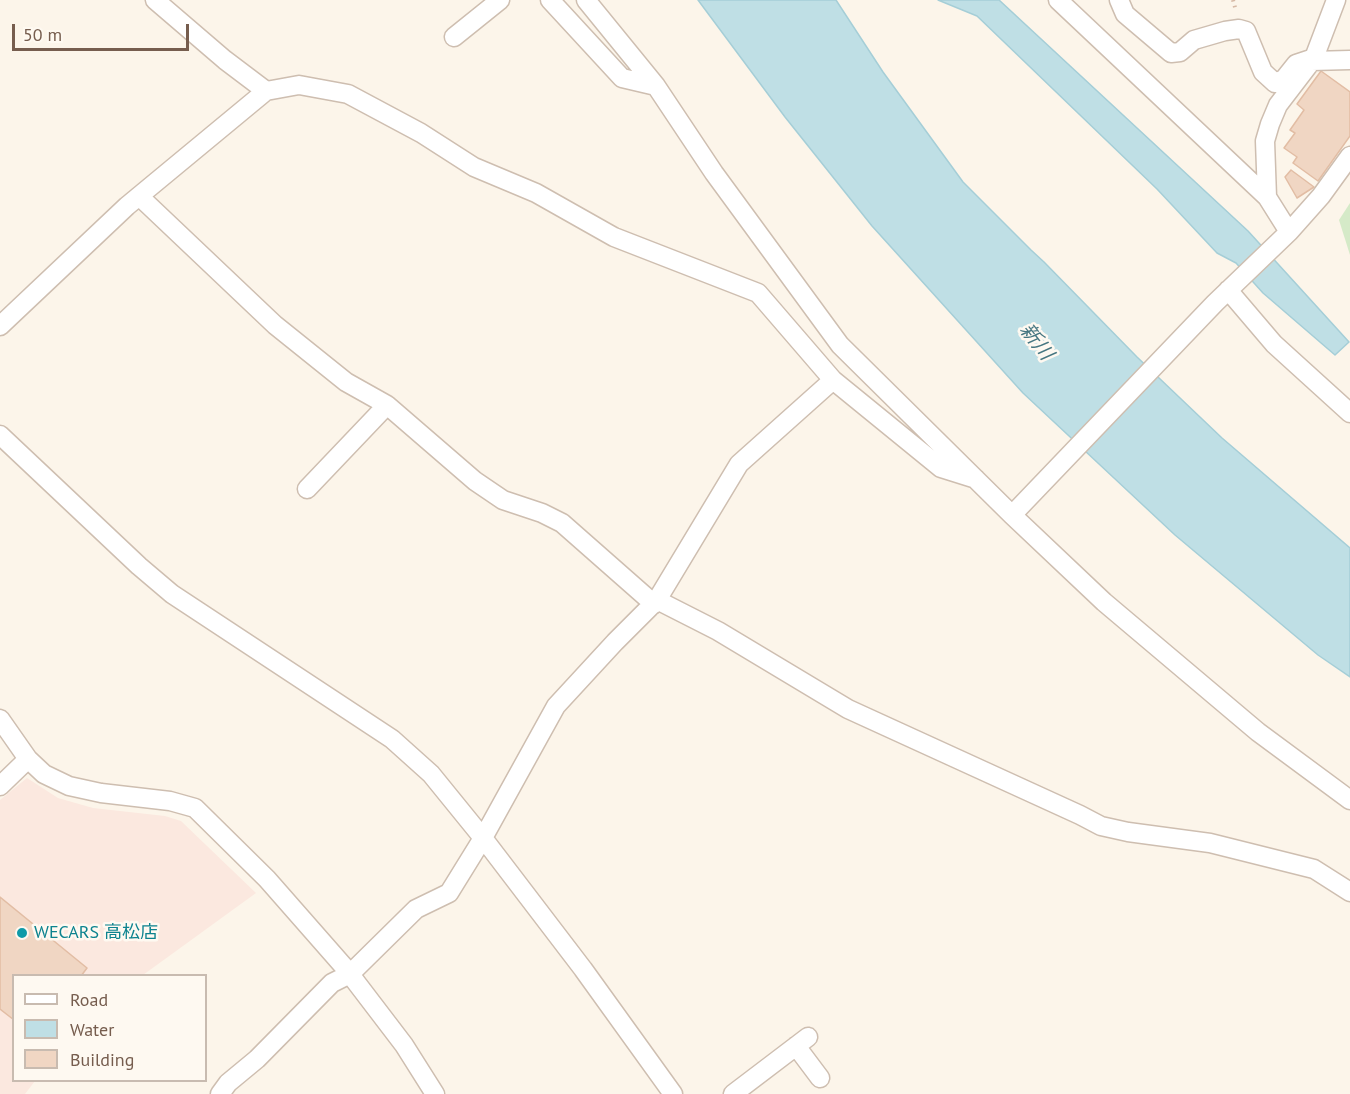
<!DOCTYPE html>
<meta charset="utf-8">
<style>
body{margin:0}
#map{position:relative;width:1350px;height:1094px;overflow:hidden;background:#fcf5ea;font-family:"PT Sans",sans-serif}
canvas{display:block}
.legend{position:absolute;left:12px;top:974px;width:195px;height:108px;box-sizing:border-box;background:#fef9f1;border:2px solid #c8bbb0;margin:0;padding:8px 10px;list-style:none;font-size:18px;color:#765d4e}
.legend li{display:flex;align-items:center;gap:12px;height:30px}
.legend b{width:30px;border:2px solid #c8bbb0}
.scale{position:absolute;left:12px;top:24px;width:177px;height:27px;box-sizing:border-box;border:3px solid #765d4e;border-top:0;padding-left:8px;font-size:18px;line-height:21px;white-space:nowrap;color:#765d4e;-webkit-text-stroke:4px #fef9f1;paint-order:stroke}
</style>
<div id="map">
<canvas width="1350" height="1094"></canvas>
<ul class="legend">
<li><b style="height:8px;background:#fff"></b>Road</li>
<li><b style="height:16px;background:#bfdfe5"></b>Water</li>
<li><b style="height:16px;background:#f0d6c3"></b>Building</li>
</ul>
<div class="scale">50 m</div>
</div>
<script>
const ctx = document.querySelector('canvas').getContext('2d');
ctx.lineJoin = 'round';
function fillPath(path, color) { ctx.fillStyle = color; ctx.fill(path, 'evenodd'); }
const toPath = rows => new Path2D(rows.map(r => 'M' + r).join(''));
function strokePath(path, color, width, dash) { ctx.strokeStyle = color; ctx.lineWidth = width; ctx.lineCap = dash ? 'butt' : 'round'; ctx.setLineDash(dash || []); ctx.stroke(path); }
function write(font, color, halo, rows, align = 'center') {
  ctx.font = font + ' "PT Sans","Noto Sans JP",sans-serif'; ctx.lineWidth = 5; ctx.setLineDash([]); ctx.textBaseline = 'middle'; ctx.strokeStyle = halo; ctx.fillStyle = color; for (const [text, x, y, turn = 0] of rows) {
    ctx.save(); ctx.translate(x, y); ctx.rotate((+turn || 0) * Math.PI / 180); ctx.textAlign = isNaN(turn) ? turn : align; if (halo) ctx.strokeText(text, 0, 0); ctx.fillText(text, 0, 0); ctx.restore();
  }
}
fillPath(toPath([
 [27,778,58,798,93,808,165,816,181,821,256,893,143,975,14,976,14,1080,35,1081,25,1094,0,1094,0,800]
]), '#fbe8df');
fillPath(toPath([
 [1350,203,1350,255,1339,220]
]), '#d5eac8');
const water = toPath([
 [698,0,836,0,883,72,963,182,1031,250,1044,262,1137,357,1222,438,1350,548,1350,677,1318,655,1175,535,1023,393,872,226,785,117,698,0],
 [938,0,999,0,1248,231,1349,342,1335,355,1263,293,1236,263,1217,253,1157,189,977,16,938,0]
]);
fillPath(water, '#bfdfe5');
strokePath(water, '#a5ced7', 1.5);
const building = toPath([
 [1321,71,1350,92,1350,136,1318,181,1293,163,1297,157,1284,148,1295,133,1290,130,1304,110,1297,104,1321,71],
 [1291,170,1314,187,1297,198,1285,177,1291,170],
 [0,897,87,968,81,976,14,976,14,1020,0,1009,0,897]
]);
fillPath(building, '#f0d6c3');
strokePath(building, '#e2bda4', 1.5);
const minor = toPath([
 [155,0,225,60,266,91],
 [550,0,622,78,656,86],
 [586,0,656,86,714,173,840,345,1012,515,1104,602,1258,732,1350,800],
 [1058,0,1267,197,1289,232],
 [1119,0,1125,14,1171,53,1180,52,1194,40,1225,31,1239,29,1246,31,1263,72,1275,83,1284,79,1296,64,1314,58],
 [454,37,500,0],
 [1311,61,1350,60],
 [139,196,275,325,346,382,387,405],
 [1267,197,1265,141,1270,124,1278,105,1314,58,1336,0],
 [1228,290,1274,344,1350,413],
 [0,326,127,206,266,91,299,85,348,94,421,133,474,167,536,193,614,237,758,293,833,380],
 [0,435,139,566,172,594,392,739,431,774,483,838,583,969,673,1094],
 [307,489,387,405,475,481,503,500,542,513,562,523,654,604],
 [1012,515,1215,303,1289,232,1321,196,1350,156],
 [657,600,718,631,848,709,1080,815,1101,826,1128,832,1210,843,1314,869,1350,892],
 [0,719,28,759,44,774,69,786,101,793,170,801,195,808,267,879,346,969,404,1045,435,1094],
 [0,786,28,759],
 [796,1046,820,1078],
 [220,1094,228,1083,257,1059,332,983,350,974,416,909,449,893,483,838,556,706,615,642,657,600,739,464,833,380,941,468,976,479],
 [733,1094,808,1037]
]);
strokePath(minor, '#cebeb0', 21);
strokePath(toPath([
 [1233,0,1236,11]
]), '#d6b9a5', 4, [1.5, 4.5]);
strokePath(minor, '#fff', 18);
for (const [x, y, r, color] of [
 [22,933,6,"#0f9aa8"]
]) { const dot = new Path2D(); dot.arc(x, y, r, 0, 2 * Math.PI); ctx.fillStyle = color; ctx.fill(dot); strokePath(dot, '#fef9f1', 2); }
write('18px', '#0d838f', '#fef9f1', [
 ["WECARS 高松店",34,933]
], 'left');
write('italic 20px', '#457681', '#fef9f1', [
 ["新川",1036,342,52]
]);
</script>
